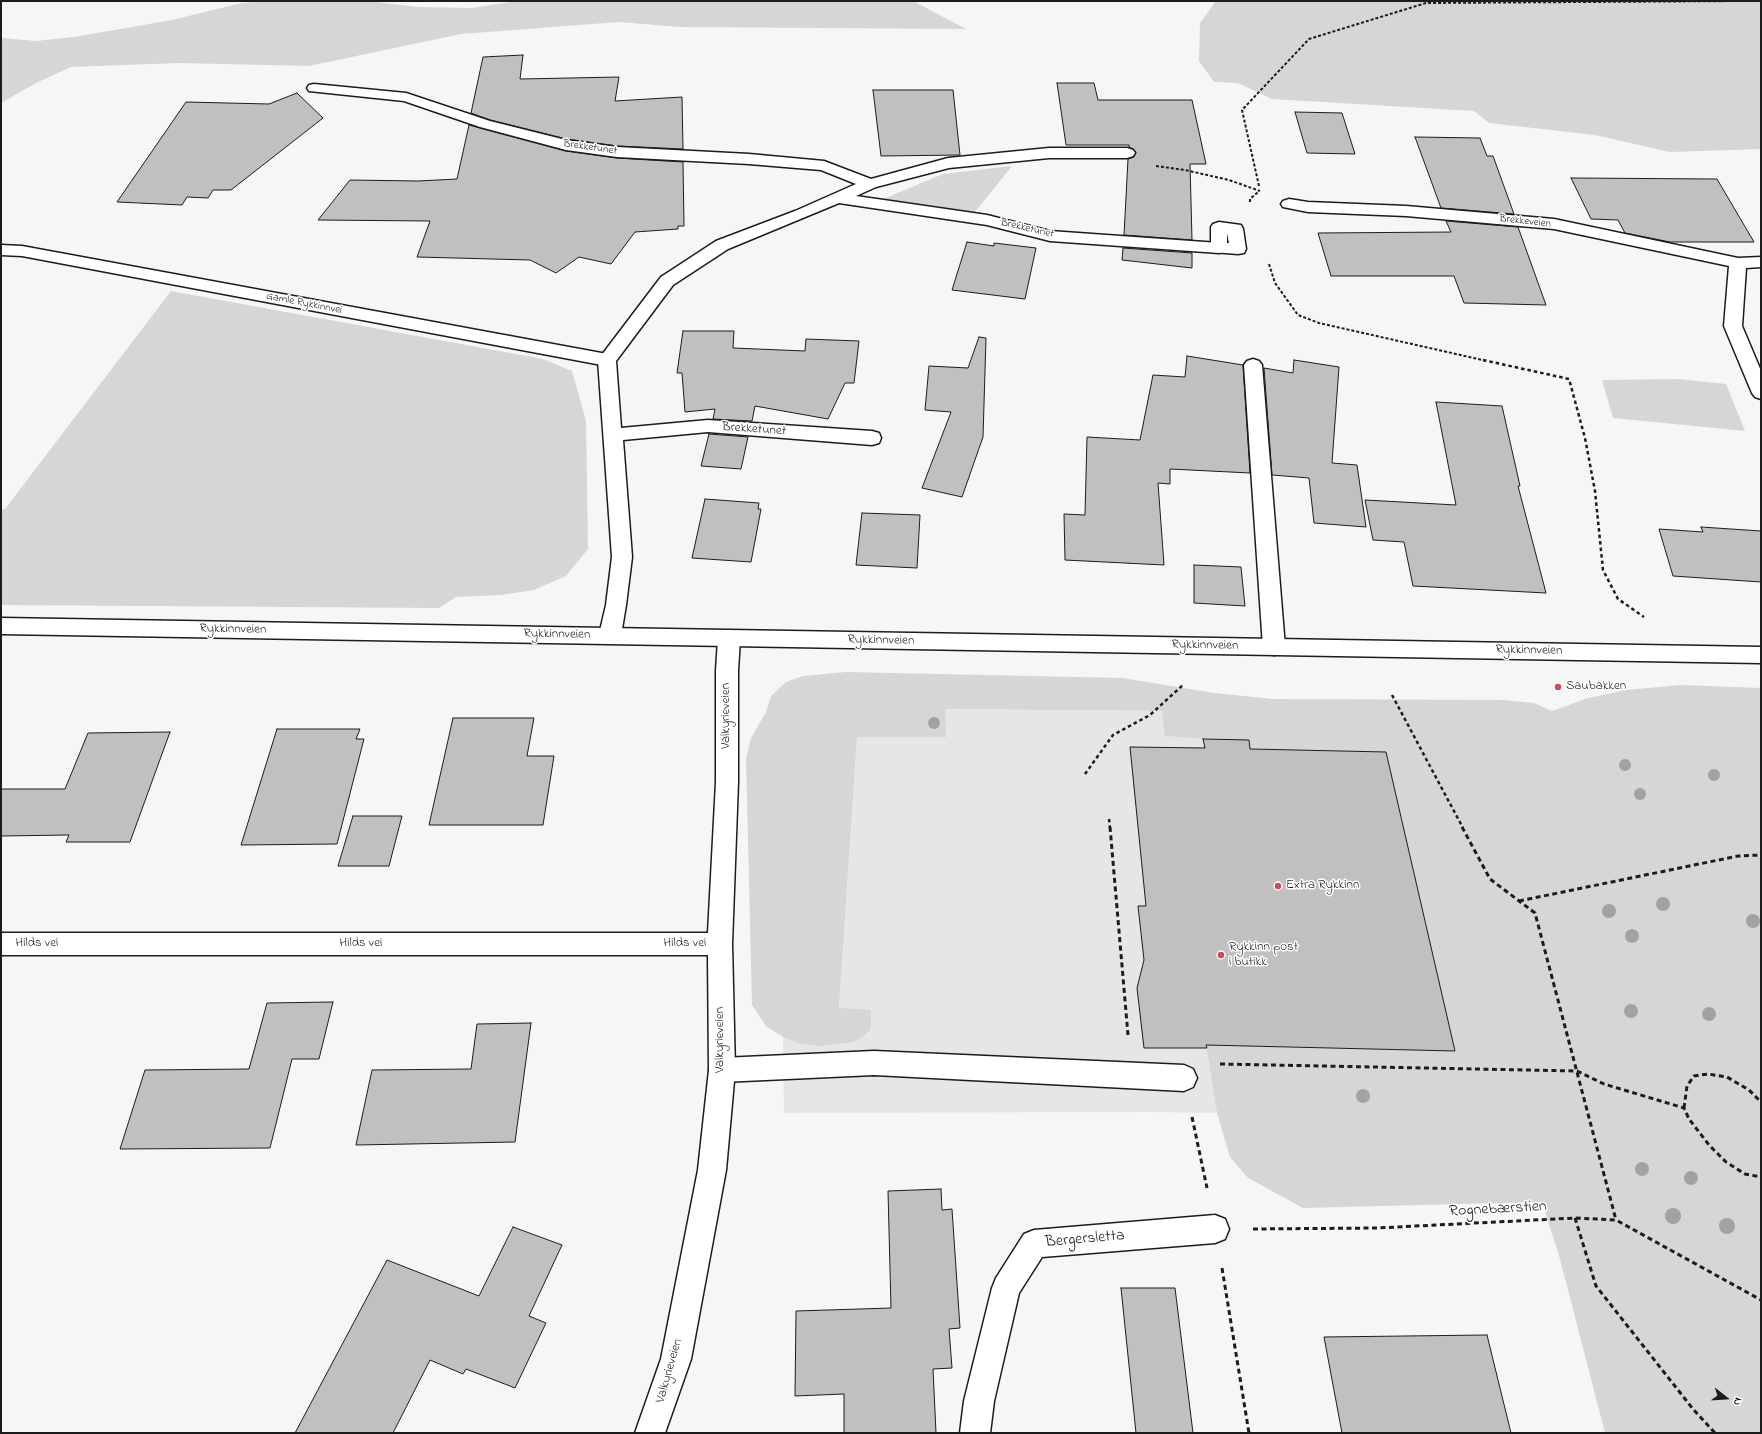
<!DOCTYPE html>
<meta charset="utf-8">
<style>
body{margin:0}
#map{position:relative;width:1762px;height:1434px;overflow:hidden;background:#f6f6f6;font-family:"Indie Flower",sans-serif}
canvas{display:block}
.frame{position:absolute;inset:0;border:2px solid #1c1c1c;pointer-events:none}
.north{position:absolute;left:1706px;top:1378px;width:40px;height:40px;-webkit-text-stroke:3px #fff;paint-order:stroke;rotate:107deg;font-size:11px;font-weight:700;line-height:16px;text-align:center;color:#1c1c1c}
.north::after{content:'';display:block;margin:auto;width:14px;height:18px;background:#1c1c1c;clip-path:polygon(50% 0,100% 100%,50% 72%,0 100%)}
</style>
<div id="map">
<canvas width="1762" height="1434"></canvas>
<div class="frame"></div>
<div class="north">N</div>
</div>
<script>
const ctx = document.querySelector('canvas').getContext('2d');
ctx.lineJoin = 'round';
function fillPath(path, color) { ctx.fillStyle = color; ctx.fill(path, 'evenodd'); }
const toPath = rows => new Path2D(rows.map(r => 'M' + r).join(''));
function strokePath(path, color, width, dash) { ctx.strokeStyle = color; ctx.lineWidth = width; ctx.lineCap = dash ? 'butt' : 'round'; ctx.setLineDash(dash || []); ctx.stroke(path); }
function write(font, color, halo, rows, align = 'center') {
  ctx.font = font + ' "Indie Flower",sans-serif'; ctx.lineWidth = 3; ctx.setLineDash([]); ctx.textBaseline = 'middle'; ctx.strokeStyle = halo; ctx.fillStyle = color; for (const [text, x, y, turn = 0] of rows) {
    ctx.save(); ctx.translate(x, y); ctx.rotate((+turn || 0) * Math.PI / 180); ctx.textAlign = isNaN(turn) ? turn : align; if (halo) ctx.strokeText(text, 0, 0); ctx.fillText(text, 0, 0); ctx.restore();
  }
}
fillPath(toPath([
 [945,709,1163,711,1165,736,1203,739,1249,740,1251,749,1386,752,1455,1051,1206,1046,1217,1113,1148,1112,784,1113,783,1037,801,1043,839,1008,857,737,945,737]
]), '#e6e6e6');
fillPath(toPath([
 [271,1,367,1,419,7,472,8,517,1,913,1,966,29,680,27,619,22,461,34,309,66,179,63,71,67,36,83,1,103,1,38,36,41,74,37,172,20,242,3],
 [1216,1,1761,1,1761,149,1670,152,1595,135,1489,123,1474,111,1272,99,1238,83,1214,82,1199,61,1200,23],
 [1012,166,974,213,876,202,943,174],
 [171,291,543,359,572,371,586,421,588,549,566,576,534,590,501,595,456,597,439,608,1,605,1,509,5,509],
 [1678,379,1726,384,1745,431,1613,418,1602,380],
 [846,672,1123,678,1214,693,1274,699,1504,700,1534,703,1552,711,1585,699,1625,690,1682,685,1761,688,1761,1433,1605,1433,1560,1259,1542,1202,1303,1208,1248,1178,1230,1157,1217,1113,1206,1045,1455,1051,1386,752,1250,749,1249,740,1203,739,1165,736,1162,711,945,709,946,737,857,737,839,1008,871,1010,871,1029,863,1037,853,1042,823,1046,801,1044,783,1037,766,1026,752,1005,746,758,751,738,766,712,771,696,786,682,803,676]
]), '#d6d6d6');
const building = toPath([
 [523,55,520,79,619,77,615,101,682,97,683,149,617,146,566,139,490,120,471,113,483,57,523,55],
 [1057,83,1094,83,1098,100,1192,100,1206,164,1190,164,1192,240,1124,235,1128,159,1134,157,1136,152,1133,149,1129,147,1129,145,1066,145,1057,83],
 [873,90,953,90,960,155,881,156,873,90],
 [297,93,323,118,231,190,213,190,208,198,187,197,182,205,117,202,186,102,269,104,297,93],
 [1295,112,1342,113,1355,154,1307,153,1295,112],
 [469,125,566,151,617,158,683,162,684,226,678,226,678,229,635,232,611,264,579,257,556,273,530,260,417,257,430,221,318,220,350,180,418,181,457,179,469,125],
 [1415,137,1480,138,1487,156,1493,156,1514,214,1441,208,1415,137],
 [1571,178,1717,179,1754,242,1670,242,1625,233,1618,220,1591,219,1571,178],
 [1446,221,1518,227,1546,305,1464,303,1454,276,1331,276,1318,233,1451,232,1446,221],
 [967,242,994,246,994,243,1036,248,1025,299,952,290,967,242],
 [1123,248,1192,253,1192,268,1122,260,1123,248],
 [683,331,734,331,733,348,805,351,806,339,859,341,854,383,845,383,828,419,755,406,752,421,713,419,715,409,685,412,682,373,677,373,683,331],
 [979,337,986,338,983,437,962,497,922,488,951,412,925,410,929,366,968,368,979,337],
 [1187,356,1243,365,1250,473,1170,469,1170,484,1158,483,1164,565,1065,560,1064,514,1085,515,1087,437,1140,440,1153,375,1185,377,1187,356],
 [1294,360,1339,367,1332,463,1357,465,1366,527,1314,523,1309,478,1272,475,1264,368,1293,373,1294,360],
 [1436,402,1502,406,1520,486,1518,486,1546,593,1413,586,1404,542,1373,540,1365,500,1456,505,1436,402],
 [709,434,748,437,741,469,701,466,709,434],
 [705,499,759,503,758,509,761,509,751,562,692,558,705,499],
 [862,513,920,515,917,568,856,565,862,513],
 [1701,527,1761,531,1761,582,1673,576,1659,529,1703,532,1701,527],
 [1194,565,1241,567,1245,606,1194,603,1194,565],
 [453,718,534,718,527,756,554,756,543,825,429,825,453,718],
 [277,729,360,729,356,739,364,739,337,844,241,845,277,729],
 [170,732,130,842,66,842,69,835,1,836,1,789,65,789,88,733,170,732],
 [1203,739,1249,740,1250,749,1386,752,1455,1051,1206,1045,1207,1048,1144,1048,1137,988,1144,960,1138,906,1146,906,1130,747,1205,748,1203,739],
 [353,816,402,816,389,866,338,866,353,816],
 [333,1002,319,1059,292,1059,270,1148,120,1149,145,1070,249,1069,267,1003,333,1002],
 [531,1023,515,1142,356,1145,372,1070,471,1069,477,1024,531,1023],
 [941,1189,942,1210,952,1209,960,1328,949,1329,952,1368,933,1369,936,1433,844,1433,844,1394,795,1396,796,1311,891,1308,888,1191,941,1189],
 [513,1227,562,1245,529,1316,546,1323,515,1388,466,1369,463,1374,430,1360,393,1433,295,1433,387,1260,479,1296,513,1227],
 [1121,1288,1175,1288,1193,1433,1136,1433,1121,1288],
 [1487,1335,1511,1433,1342,1433,1324,1337,1487,1335]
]);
fillPath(building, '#c0c0c0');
strokePath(building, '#1c1c1c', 1);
const lane = toPath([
 [1219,222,1241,225,1243,229,1246,249,1244,253,1238,254,1213,252,1211,248,1211,227,1213,224,1219,222],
 [1227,233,1229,243,1227,243,1227,233],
 [1,245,22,246,607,354,613,356,616,360,613,364,607,366,22,256,1,255,1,245],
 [1253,359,1259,361,1262,365,1285,647,1281,653,1274,655,1267,653,1263,647,1244,365,1247,361,1253,359],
 [874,1051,1184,1065,1193,1069,1197,1078,1193,1087,1184,1091,874,1075,722,1082,713,1079,709,1070,713,1061,722,1058,874,1051]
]);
const street = toPath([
 [314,84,406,93,490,121,566,140,617,147,749,154,824,161,871,179,948,158,1049,148,1127,148,1133,150,1135,153,1133,156,1127,158,1049,158,949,168,876,187,856,196,987,215,1050,231,1219,243,1225,244,1227,248,1225,252,1219,253,1050,241,987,225,839,203,728,249,673,285,616,361,621,428,708,420,872,431,879,433,881,438,879,443,872,445,708,432,623,440,632,557,626,605,621,635,617,641,610,643,603,641,599,635,606,605,612,557,598,360,661,277,716,241,795,211,856,184,821,170,749,164,617,157,566,150,480,127,404,101,309,91,307,88,309,85,314,84],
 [1289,199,1308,202,1406,206,1554,219,1738,258,1761,257,1761,267,1746,268,1742,326,1761,371,1761,399,1755,397,1752,393,1724,326,1729,266,1554,229,1406,216,1308,212,1283,207,1281,204,1283,201,1289,199],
 [729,631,736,633,740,639,738,671,738,782,732,944,735,1070,726,1170,691,1359,665,1433,635,1433,661,1359,698,1170,709,1070,708,955,1,955,1,933,708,933,716,782,716,671,718,639,722,633,729,631],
 [1215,1215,1225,1219,1229,1229,1225,1239,1215,1243,1042,1257,1019,1293,994,1401,990,1433,960,1433,964,1401,992,1288,996,1278,1024,1234,1034,1230,1215,1215]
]);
const secondary = toPath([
 [1,618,1761,647,1761,663,1,634,1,618]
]);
strokePath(lane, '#1c1c1c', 3);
strokePath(street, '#1c1c1c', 3);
strokePath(secondary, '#1c1c1c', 3);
strokePath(toPath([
 [1156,166,1185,170,1229,180,1260,191],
 [1259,186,1242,110,1309,39,1426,3,1744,1],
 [1250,202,1250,199,1258,192],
 [1269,264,1275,283,1298,315,1319,323,1487,361]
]), '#1c1c1c', 2, [3, 2]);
strokePath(toPath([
 [1483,360,1569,379,1585,438,1595,491,1603,570,1618,599,1644,617],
 [1392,695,1463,828],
 [1085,774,1113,735,1150,715,1184,684],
 [1109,819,1110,828]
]), '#1c1c1c', 2.5, [3.5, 3]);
strokePath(toPath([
 [1110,827,1128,1035],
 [1462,827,1490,879,1535,913,1616,1220],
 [1519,901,1738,856,1761,855],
 [1220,1064,1577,1071,1604,1084,1684,1108,1689,1119,1709,1145,1726,1162,1745,1174,1761,1177],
 [1684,1108,1687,1086,1694,1076,1708,1074,1727,1077,1749,1090,1761,1102],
 [1192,1117,1207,1188],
 [1575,1218,1596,1286,1693,1409,1715,1433],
 [1253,1229,1377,1228,1575,1218,1616,1220,1761,1300],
 [1222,1268,1249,1433]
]), '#1c1c1c', 3, [5, 3.5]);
fillPath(lane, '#fff');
fillPath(street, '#fff');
fillPath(secondary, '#fff');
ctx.fillStyle = '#a2a2a2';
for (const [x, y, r] of [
 [934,723,6],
 [1625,765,6],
 [1714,775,6],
 [1640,794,6],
 [1663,904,7],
 [1609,911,7],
 [1753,921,7],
 [1632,936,7],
 [1631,1011,7],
 [1709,1014,7],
 [1363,1096,7],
 [1642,1169,7],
 [1691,1178,7],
 [1673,1216,8],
 [1727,1226,8]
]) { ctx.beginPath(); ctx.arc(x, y, r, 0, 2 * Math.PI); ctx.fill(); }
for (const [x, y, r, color] of [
 [1558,687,4,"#d1495b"],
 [1278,886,4,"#d1495b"],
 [1221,955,4,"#d1495b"]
]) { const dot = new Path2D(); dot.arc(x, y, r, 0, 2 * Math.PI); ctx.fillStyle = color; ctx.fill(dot); strokePath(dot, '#fff', 1.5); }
write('11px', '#1c1c1c', '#fff', [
 ["Brekketunet",590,148,8],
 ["Brekkeveien",1525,222,6],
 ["Brekketunet",1027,229,13],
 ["Gamle Rykkinnvei",304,304,11]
]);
write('13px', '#1c1c1c', '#fff', [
 ["Brekketunet",754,430,4],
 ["Rykkinnveien",233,630,1],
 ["Rykkinnveien",557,635,1],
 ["Rykkinnveien",881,641,1],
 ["Rykkinnveien",1205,646,1],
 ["Rykkinnveien",1529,651,1],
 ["Valkyrieveien",727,716,-90],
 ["Hilds vei",37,944],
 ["Hilds vei",361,944],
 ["Hilds vei",685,944],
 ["Valkyrieveien",721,1040,-90],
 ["Valkyrieveien",670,1371,-74]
]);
write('13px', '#1c1c1c', '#fff', [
 ["Saubakken",1566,687],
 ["Extra Rykkinn",1286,886],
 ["Rykkinn post",1229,948],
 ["i butikk",1229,963]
], 'left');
write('16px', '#1c1c1c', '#fff', [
 ["Rognebærstien",1498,1210,-3],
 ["Bergersletta",1085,1240,-5]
]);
</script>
